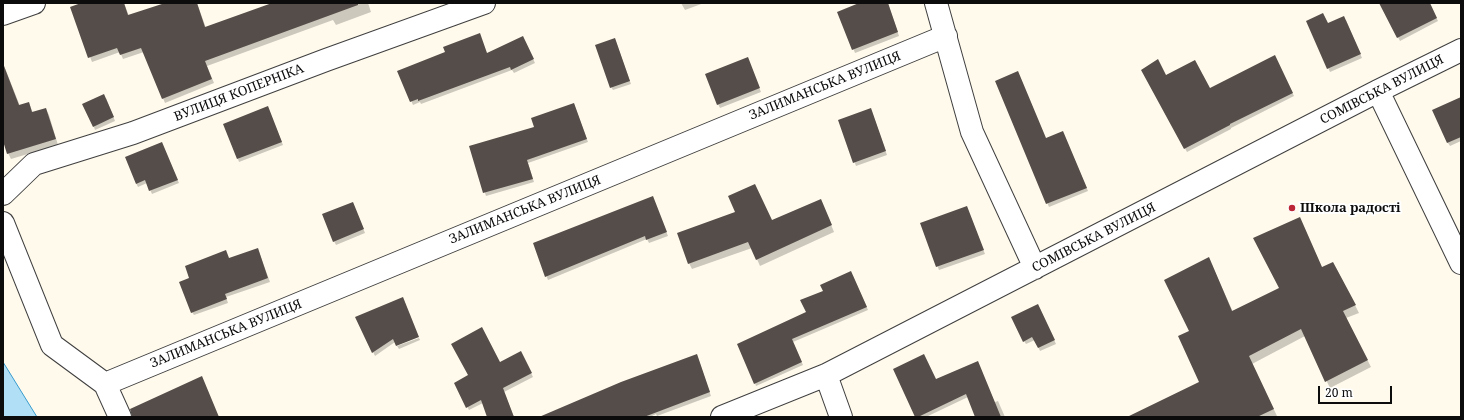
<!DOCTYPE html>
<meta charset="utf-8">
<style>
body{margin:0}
#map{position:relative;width:1464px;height:420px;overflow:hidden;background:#fffaec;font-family:"Noto Serif",serif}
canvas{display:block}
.frame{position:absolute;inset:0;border:4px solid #0c0c0c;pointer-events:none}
.scale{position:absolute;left:1318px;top:386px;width:74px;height:18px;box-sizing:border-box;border:2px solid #0c0c0c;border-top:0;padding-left:5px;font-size:12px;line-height:14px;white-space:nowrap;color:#0c0c0c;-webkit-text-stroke:3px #fff;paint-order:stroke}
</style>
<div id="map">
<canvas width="1464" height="420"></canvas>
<div class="frame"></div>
<div class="scale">20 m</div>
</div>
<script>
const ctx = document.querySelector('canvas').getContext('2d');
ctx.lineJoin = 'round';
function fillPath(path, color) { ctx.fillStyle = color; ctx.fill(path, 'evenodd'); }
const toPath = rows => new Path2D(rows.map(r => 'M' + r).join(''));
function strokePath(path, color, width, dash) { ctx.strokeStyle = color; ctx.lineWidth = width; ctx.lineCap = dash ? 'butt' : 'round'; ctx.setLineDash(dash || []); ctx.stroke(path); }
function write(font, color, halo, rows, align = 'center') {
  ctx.font = font + ' "Noto Serif",serif'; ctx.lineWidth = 4; ctx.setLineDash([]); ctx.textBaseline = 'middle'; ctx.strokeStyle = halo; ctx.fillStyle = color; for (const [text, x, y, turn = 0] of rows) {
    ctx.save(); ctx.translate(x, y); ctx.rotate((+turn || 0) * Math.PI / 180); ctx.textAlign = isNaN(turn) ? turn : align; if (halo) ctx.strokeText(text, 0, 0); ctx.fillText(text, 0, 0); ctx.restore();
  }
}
const water = toPath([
 [3,362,37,417,3,417,3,362]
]);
fillPath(water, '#b1e0f6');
strokePath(water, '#389bcd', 1);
fillPath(toPath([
 [84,3,124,3,129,16,166,3,197,3,206,28,274,3,368,3,371,12,336,25,333,20,207,66,214,83,165,103,144,52,123,59,120,52,92,62,71,7],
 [681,3,704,3,685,10],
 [861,3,888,3,899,36,855,53,839,12],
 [1380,3,1429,3,1438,21,1400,41],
 [1346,20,1362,58,1330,72,1307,21,1328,24],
 [615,39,631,84,613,90,611,87],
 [524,40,535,63,514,73,512,70,421,104,420,102,413,105,399,72,446,52,487,54],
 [1276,60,1294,96,1231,128,1231,129,1187,152,1142,70,1210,89],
 [749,62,761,92,720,108,718,104],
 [3,63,20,106,29,103,33,113,46,109,49,115,58,145,11,159,8,153,3,138],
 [996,82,1046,139,1064,135,1088,191,1049,207],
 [106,98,115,121,95,130,94,127],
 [1461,101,1461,141,1450,146,1448,143],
 [574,104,588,142,528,163,534,182,486,196,470,147,535,128],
 [269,110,283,145,239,162,238,159],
 [872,112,887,155,856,166,839,120],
 [163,147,179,183,152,194,147,183,138,187,136,183],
 [821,200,834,232,760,266,752,248,692,269,689,263,772,221],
 [654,201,668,236,649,243,647,239,548,280,534,243],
 [353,203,365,233,336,245,334,241],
 [968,210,985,254,939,270,921,224],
 [259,252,270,282,226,297,228,303,194,315,192,312,229,259],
 [1212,265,1233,312,1322,268,1337,270,1359,313,1346,318,1371,367,1330,388,1305,336,1252,364,1277,416,1231,417,1190,331],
 [853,276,868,310,793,342,803,365,756,386,755,383,824,291],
 [403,299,395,342,375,356,356,317],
 [1040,309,1056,344,1040,351,1035,340,1026,344,1024,341],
 [419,338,420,340,399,349,397,346],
 [521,353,533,377,504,392,514,417,488,417,483,403,469,410,455,383,500,363],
 [697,355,711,396,657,416,656,414,650,417,560,417],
 [936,380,995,402,998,401,1005,417,977,417,968,397,926,417,917,417]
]), '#0003');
fillPath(toPath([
 [81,3,124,3,128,15,165,3,197,3,205,27,272,3,358,3,358,5,205,61,212,79,162,99,141,48,120,55,117,48,88,58,70,7],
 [859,3,888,3,898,32,852,50,837,12],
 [1379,3,1430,3,1437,18,1397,38],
 [1323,13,1328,23,1344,16,1361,54,1327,69,1306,21],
 [480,33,487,53,523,36,534,59,511,70,510,67,418,101,418,99,410,102,397,71,445,52,443,47],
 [615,38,630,81,610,88,595,45],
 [1275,55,1293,93,1230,124,1230,125,1184,149,1141,70,1158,59,1166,75,1195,60,1210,88],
 [748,57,760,88,717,105,705,74],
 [4,66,19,105,29,102,32,112,46,108,56,139,7,154,3,141,3,67],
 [1018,71,1046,138,1063,131,1087,188,1046,204,995,81],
 [104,94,114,117,93,127,82,104],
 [1461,97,1461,137,1447,143,1432,110],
 [574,103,587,139,527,160,533,179,483,193,469,146,534,127,531,118],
 [268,106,282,142,237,159,223,124],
 [871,108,886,151,853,163,838,120],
 [162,142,178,180,149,191,145,180,136,184,125,157],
 [755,184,772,220,821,199,832,225,756,260,748,242,688,264,677,233,735,212,728,196],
 [653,196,667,232,646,240,645,236,545,277,533,243],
 [353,202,364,229,333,242,322,214],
 [967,206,984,250,936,267,920,223],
 [1300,217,1322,267,1333,262,1356,305,1343,311,1368,360,1325,382,1301,329,1249,356,1274,409,1257,417,1127,417,1199,382,1178,336,1189,331,1164,280,1209,257,1232,311,1279,288,1253,238],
 [258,248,268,278,225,294,227,299,191,313,179,282,189,278,185,266,226,250,229,258],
 [851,271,867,307,792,339,802,362,754,384,737,344,806,312,800,300,823,291,820,285],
 [403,297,419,337,396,346,393,339,372,353,355,317],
 [1038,304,1055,340,1038,348,1032,337,1023,342,1011,317],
 [482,327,500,362,521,351,532,373,503,388,514,417,487,417,481,400,466,408,454,383,468,375,451,344],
 [697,354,710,392,644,417,539,417,621,382],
 [924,354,936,379,978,361,1001,417,975,417,966,394,918,417,915,417,893,369],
 [202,376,219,417,132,417,130,409]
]), '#554d49');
const minor = toPath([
 [936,3,972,132,1035,268],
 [3,14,34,3],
 [1378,91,1461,263],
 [3,194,34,164,133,133,326,60,484,3],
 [3,223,52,345,105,384,120,417],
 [826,375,841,417],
 [105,384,946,36],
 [722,417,826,375,1378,91,1461,50]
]);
strokePath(minor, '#3f3f3f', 24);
strokePath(minor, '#fff', 22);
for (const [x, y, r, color] of [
 [1292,208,4,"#bc2535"]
]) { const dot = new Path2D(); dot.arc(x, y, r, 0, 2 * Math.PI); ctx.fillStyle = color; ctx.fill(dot); strokePath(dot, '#fff', 1.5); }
write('13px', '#0c0c0c', '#fff', [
 ["ЗАЛИМАНСЬКА ВУЛИЦЯ",825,86,-22],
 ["СОМІВСЬКА ВУЛИЦЯ",1382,90,-27],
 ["ВУЛИЦЯ КОПЕРНІКА",239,93,-21],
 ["ЗАЛИМАНСЬКА ВУЛИЦЯ",525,210,-22],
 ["СОМІВСЬКА ВУЛИЦЯ",1094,238,-27],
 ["ЗАЛИМАНСЬКА ВУЛИЦЯ",226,334,-22]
]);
write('bold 13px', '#0c0c0c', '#fff', [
 ["Школа радості",1300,208]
], 'left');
</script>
